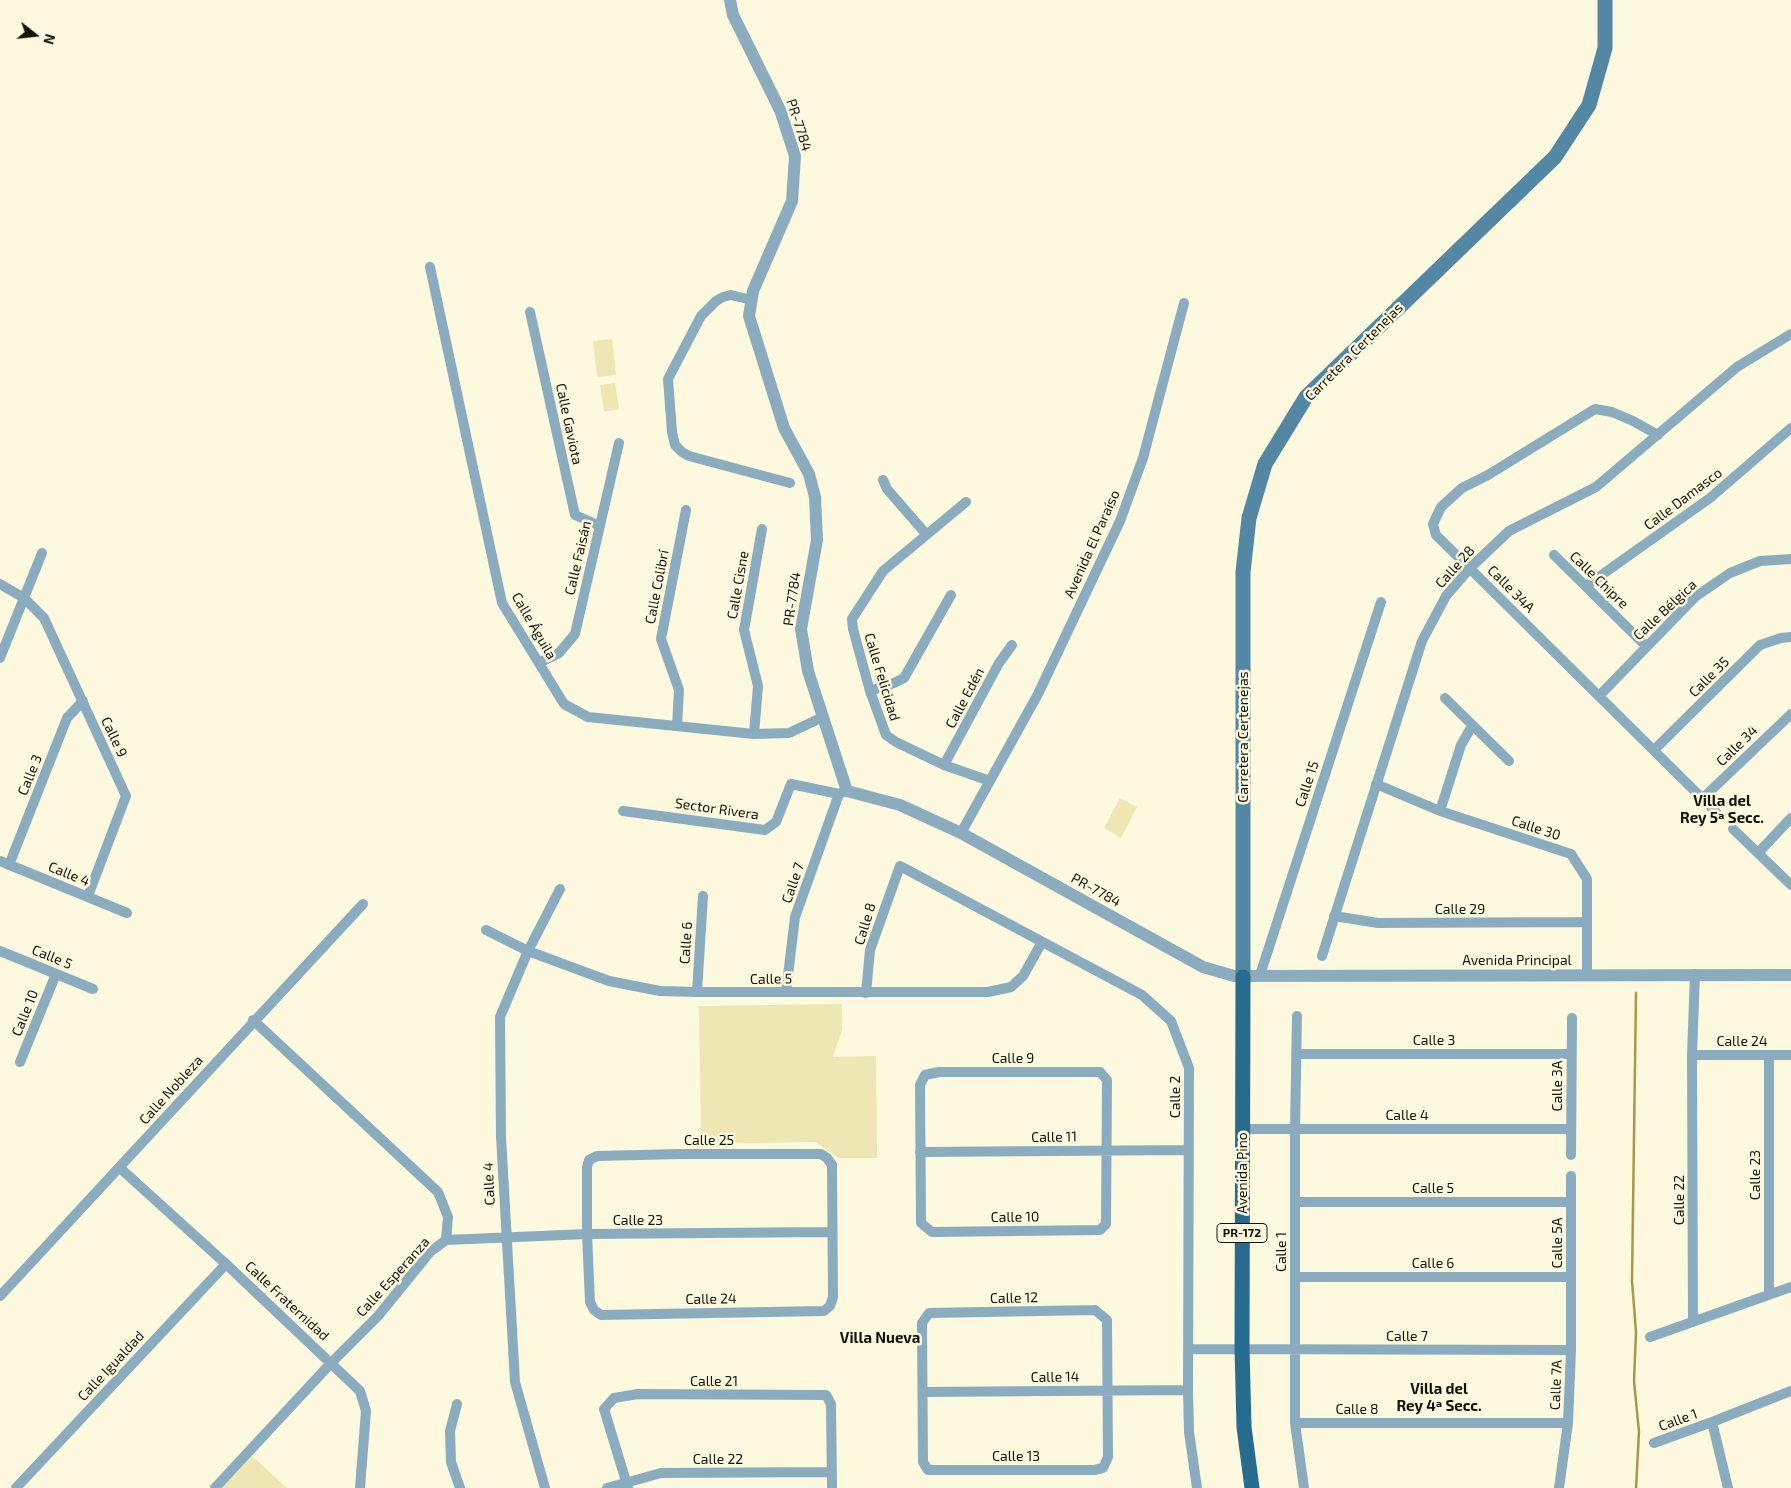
<!DOCTYPE html>
<meta charset="utf-8">
<style>
body{margin:0}
#map{position:relative;width:1791px;height:1488px;overflow:hidden;background:#fdf9df;font-family:"Exo 2",sans-serif}
canvas{display:block}
.north{position:absolute;left:10px;top:10px;width:50px;height:50px;-webkit-text-stroke:4px #fdf9df;paint-order:stroke;rotate:106deg;font-size:14px;font-weight:700;line-height:20px;text-align:center;color:#14130a}
.north::after{content:'';display:block;margin:auto;width:18px;height:22px;background:#14130a;clip-path:polygon(50% 0,100% 100%,50% 72%,0 100%)}
</style>
<div id="map">
<canvas width="1791" height="1488"></canvas>
<div class="north">N</div>
</div>
<script>
const ctx = document.querySelector('canvas').getContext('2d');
ctx.lineJoin = 'round';
function fillPath(path, color) { ctx.fillStyle = color; ctx.fill(path, 'evenodd'); }
const toPath = rows => new Path2D(rows.map(r => 'M' + r).join(''));
function strokePath(path, color, width, dash) { ctx.strokeStyle = color; ctx.lineWidth = width; ctx.lineCap = dash ? 'butt' : 'round'; ctx.setLineDash(dash || []); ctx.stroke(path); }
function write(font, color, halo, rows, align = 'center') {
  ctx.font = font + ' "Exo 2",sans-serif'; ctx.lineWidth = 5; ctx.setLineDash([]); ctx.textBaseline = 'middle'; ctx.strokeStyle = halo; ctx.fillStyle = color; for (const [text, x, y, turn = 0] of rows) {
    ctx.save(); ctx.translate(x, y); ctx.rotate((+turn || 0) * Math.PI / 180); ctx.textAlign = isNaN(turn) ? turn : align; if (halo) ctx.strokeText(text, 0, 0); ctx.fillText(text, 0, 0); ctx.restore();
  }
}
fillPath(toPath([
 [612,339,616,375,597,377,593,341],
 [615,383,619,409,604,412,600,385],
 [1120,798,1137,807,1121,838,1104,828],
 [842,1004,842,1029,833,1057,876,1056,877,1158,839,1158,815,1142,701,1144,699,1006],
 [252,1456,287,1488,222,1488]
]), '#eee6b3');
strokePath(toPath([
 [1636,1488,1639,1432,1634,1381,1636,1332,1632,1281,1636,993]
]), '#a7994a', 2.5);
strokePath(toPath([
 [430,267,502,603,564,704,588,717,754,734,789,733,823,717],
 [752,300,731,295,723,297,716,301,701,316,668,379,672,432,675,445,682,452,689,456,790,483],
 [530,312,575,515,600,526],
 [1658,435,1633,421,1612,412,1595,409,1488,475,1462,488,1441,507,1433,524,1436,535,1716,812],
 [883,480,887,489,926,534],
 [966,502,883,571,852,619,853,629,870,691,886,735,896,742,944,765,990,781],
 [1554,555,1646,646],
 [0,584,24,598,44,618,126,796,88,896],
 [1586,586,1710,498,1791,428],
 [0,658,42,553],
 [539,663,559,653,575,634,619,443],
 [870,691,894,683,904,678,951,595],
 [1599,696,1695,597,1730,573,1760,561,1791,559],
 [1445,698,1509,761],
 [677,726,679,690,661,639,686,510],
 [754,734,758,686,744,630,762,529],
 [1654,750,1760,645,1781,638,1791,637],
 [944,765,999,663,1012,645],
 [1376,784,1440,811,1571,854,1587,879,1587,975],
 [1703,798,1791,714],
 [623,811,765,830,776,822,791,784,839,794],
 [1440,811,1461,745,1472,726],
 [1733,829,1791,885],
 [961,833,1038,694,1120,521,1143,458,1184,303],
 [1758,853,1791,818],
 [0,861,127,913],
 [9,865,67,718,83,701],
 [1334,916,1378,923,1586,922],
 [486,930,528,951,609,981,660,991,697,992,988,992,1011,987,1023,976,1042,942],
 [0,951,93,989],
 [1322,956,1422,641,1446,596,1470,568,1509,531,1596,487,1737,367,1791,334],
 [1260,975,1381,602],
 [697,992,703,896],
 [786,992,795,917,839,794,843,792],
 [866,993,870,950,900,866,1142,995,1171,1021,1189,1068,1188,1390,1189,1432,1197,1488],
 [1297,1016,1295,1129,1295,1423,1304,1488],
 [1297,1054,1570,1054],
 [1692,1055,1791,1055],
 [20,1062,56,974],
 [939,1072,1100,1072,1107,1080,1106,1224,1100,1230,932,1232,921,1223,920,1085,925,1075,939,1072],
 [1242,1129,1571,1129],
 [920,1152,1188,1150],
 [681,1154,821,1154,827,1158,832,1165,833,1297,830,1306,824,1311,601,1315,594,1310,590,1302,587,1234,587,1167,589,1160,597,1156,681,1154],
 [1571,1155,1572,1018],
 [120,1168,226,1264,360,1391,366,1411,360,1488],
 [1295,1202,1571,1202],
 [446,1240,587,1234,831,1232],
 [1295,1277,1571,1277],
 [1769,1295,1769,1055],
 [0,1296,363,904],
 [1095,1310,1107,1320,1108,1457,1103,1468,1094,1470,928,1470,923,1462,922,1323,929,1313,1095,1310],
 [1693,1322,1692,1055,1695,974],
 [1650,1337,1791,1287],
 [1189,1349,1571,1350],
 [923,1392,1188,1390],
 [457,1404,450,1431,451,1462,460,1488],
 [1712,1422,1728,1488],
 [1295,1423,1568,1423],
 [1654,1443,1712,1422,1791,1391],
 [16,1488,226,1264],
 [215,1488,332,1362,378,1316,430,1252,446,1240,448,1217,438,1192,253,1020],
 [545,1488,515,1382,501,1137,500,1017,528,951,560,889],
 [607,1488,661,1473,832,1472],
 [628,1488,604,1409,614,1398,638,1394,826,1395,831,1404,832,1488],
 [1559,1488,1568,1423,1571,1350,1571,1176]
]), '#8bacbf', 10);
strokePath(toPath([
 [730,0,733,15,780,110,795,156,792,201,753,291,749,316,784,428,809,474,815,497,817,540,801,629,808,671,847,791,900,805,961,833,1203,967,1234,976,1791,975]
]), '#8bacbf', 12);
strokePath(toPath([
 [1243,977,1243,572,1249,518,1265,464,1306,397,1555,157,1589,105,1605,48,1605,0]
]), '#5487a3', 15);
strokePath(toPath([
 [1243,977,1242,1348,1244,1427,1252,1488]
]), '#276c8e', 15);
for (const [x, y, w] of [
 [1242,1233,50]
]) { const box = new Path2D(); box.roundRect(x - w / 2, y - 9.5, w, 19, 4); ctx.fillStyle = '#fdf9df'; ctx.fill(box); strokePath(box, '#14130a', 1); }
write('bold 12px', '#14130a', null, [
 ["PR-172",1242,1233]
]);
write('14px', '#14130a', '#fdf9df', [
 ["PR-7784",799,125,72],
 ["Carretera Certenejas",1354,352,-45],
 ["Calle Gaviota",569,424,78],
 ["Calle Damasco",1683,499,-37],
 ["Avenida El Paraíso",1092,544,-66],
 ["Calle Faisán",578,558,-77],
 ["Calle 28",1455,567,-48],
 ["Calle Chipre",1599,580,44],
 ["Calle Cisne",738,585,-80],
 ["Calle Colibrí",657,587,-79],
 ["Calle 34A",1511,589,45],
 ["PR-7784",792,599,-82],
 ["Calle Bélgica",1665,610,-43],
 ["Calle Águila",534,626,60],
 ["Calle Felicidad",882,677,73],
 ["Calle 35",1709,677,-45],
 ["Calle Edén",965,698,-62],
 ["Calle 9",114,737,65],
 ["Carretera Certenejas",1243,737,-90],
 ["Calle 34",1737,746,-44],
 ["Calle 3",30,775,-68],
 ["Calle 15",1307,784,-72],
 ["Sector Rivera",717,809,8],
 ["Calle 30",1536,828,18],
 ["Calle 4",69,874,22],
 ["Calle 7",793,883,-71],
 ["PR-7784",1096,890,29],
 ["Calle 29",1460,909],
 ["Calle 8",865,924,-73],
 ["Calle 6",686,943,-86],
 ["Calle 5",52,957,22],
 ["Avenida Principal",1517,960],
 ["Calle 5",771,979,-1],
 ["Calle 10",25,1013,-68],
 ["Calle 3",1434,1040],
 ["Calle 24",1742,1041],
 ["Calle 9",1013,1058],
 ["Calle 3A",1557,1086,-90],
 ["Calle Nobleza",171,1090,-48],
 ["Calle 2",1175,1097,-90],
 ["Calle 4",1407,1115],
 ["Calle 11",1054,1137,-1],
 ["Calle 25",709,1140],
 ["Avenida Pino",1242,1173,-90],
 ["Calle 23",1755,1175,-90],
 ["Calle 4",489,1184,-93],
 ["Calle 5",1433,1188],
 ["Calle 22",1679,1200,-90],
 ["Calle 10",1015,1217,-1],
 ["Calle 23",638,1220],
 ["Calle 5A",1557,1243,-90],
 ["Calle 1",1281,1252,-90],
 ["Calle 6",1433,1263],
 ["Calle Esperanza",393,1277,-48],
 ["Calle 12",1014,1298,-1],
 ["Calle 24",711,1299,-1],
 ["Calle Fraternidad",287,1301,43],
 ["Calle 7",1407,1336],
 ["Calle Igualdad",111,1366,-47],
 ["Calle 14",1055,1377,-1],
 ["Calle 21",714,1381],
 ["Calle 7A",1556,1385,-88],
 ["Calle 8",1357,1409],
 ["Calle 1",1678,1420,-20],
 ["Calle 13",1016,1456],
 ["Calle 22",718,1459]
]);
write('bold 15px', '#14130a', '#fdf9df', [
 ["Villa del",1722,801],
 ["Rey 5ª Secc.",1722,818],
 ["Villa Nueva",880,1338],
 ["Villa del",1439,1389],
 ["Rey 4ª Secc.",1439,1406]
]);
</script>
